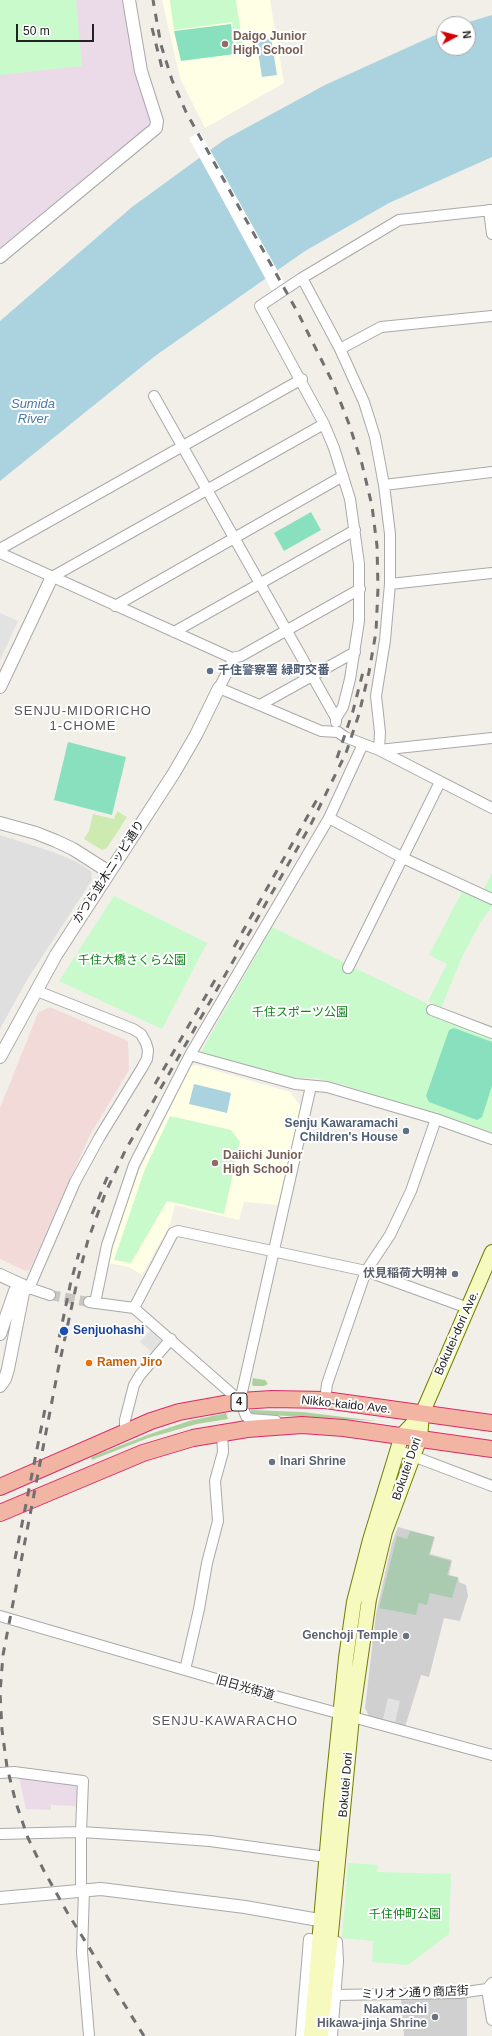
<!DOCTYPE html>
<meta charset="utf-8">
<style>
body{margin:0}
#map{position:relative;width:492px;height:2036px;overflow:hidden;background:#f2efe9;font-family:Helvetica,sans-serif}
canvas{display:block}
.north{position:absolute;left:436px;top:16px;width:40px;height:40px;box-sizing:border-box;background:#fff;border:1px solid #a7a7a7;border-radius:50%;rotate:83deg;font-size:11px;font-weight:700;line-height:16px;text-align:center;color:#222}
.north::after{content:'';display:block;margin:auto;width:14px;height:18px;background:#d40000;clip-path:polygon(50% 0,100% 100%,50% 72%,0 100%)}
.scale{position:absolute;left:16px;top:24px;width:78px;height:18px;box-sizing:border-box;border:2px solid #222;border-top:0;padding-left:5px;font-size:12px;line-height:14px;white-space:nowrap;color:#222;-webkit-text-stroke:3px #fff;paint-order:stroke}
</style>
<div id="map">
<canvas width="492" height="2036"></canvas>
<div class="north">N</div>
<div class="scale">50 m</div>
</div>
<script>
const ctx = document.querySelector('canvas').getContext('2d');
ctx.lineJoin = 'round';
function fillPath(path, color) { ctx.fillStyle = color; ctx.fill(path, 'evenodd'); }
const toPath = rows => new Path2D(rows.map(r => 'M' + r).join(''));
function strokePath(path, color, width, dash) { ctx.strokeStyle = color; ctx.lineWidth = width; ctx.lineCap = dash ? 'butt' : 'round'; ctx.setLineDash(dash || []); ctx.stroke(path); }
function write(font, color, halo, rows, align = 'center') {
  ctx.font = font + ' Helvetica,"Noto Sans JP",sans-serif'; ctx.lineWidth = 4; ctx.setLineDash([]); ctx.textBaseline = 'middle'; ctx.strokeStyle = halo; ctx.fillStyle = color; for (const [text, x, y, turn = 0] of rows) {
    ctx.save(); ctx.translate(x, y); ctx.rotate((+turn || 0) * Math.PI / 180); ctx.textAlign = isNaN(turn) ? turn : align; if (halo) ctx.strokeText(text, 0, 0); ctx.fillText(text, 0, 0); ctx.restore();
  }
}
fillPath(toPath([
 [0,835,53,852,75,861,91,871,92,880,27,980,0,1029]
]), '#e0dfdf');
fillPath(toPath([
 [50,1007,128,1041,129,1070,89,1137,30,1269,26,1271,0,1259,0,1108,38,1013]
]), '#f2dad9');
fillPath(toPath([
 [0,0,124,0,136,68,151,123,150,126,0,250],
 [19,1777,78,1785,76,1806,51,1805,51,1810,26,1809]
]), '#ebdbe8');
fillPath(toPath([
 [162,0,270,0,284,83,205,128,180,78],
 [196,1065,290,1092,301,1107,278,1205,244,1202,239,1220,175,1205,170,1225,142,1275,129,1267,108,1263,119,1226,139,1171,191,1066]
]), '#ffffe5');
fillPath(toPath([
 [398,1527,435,1537,430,1554,452,1560,449,1575,458,1577,459,1582,466,1585,468,1596,460,1621,444,1618,429,1677,421,1675,405,1727,370,1718,365,1708,376,1614,392,1543],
 [467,1995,467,2036,404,2036,401,1998]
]), '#d0d0d0');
fillPath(toPath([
 [117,811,127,817,107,848,102,850,84,839,89,831,93,814,114,819]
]), '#cdebb0');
fillPath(toPath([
 [253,1378,265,1380,268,1384,264,1386,253,1386,252,1384],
 [251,1410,302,1412,377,1421,251,1414],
 [226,1413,228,1419,197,1424,148,1438,92,1460,91,1457,150,1434,189,1421]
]), '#add19e');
fillPath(toPath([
 [410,1531,434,1537,429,1555,451,1561,447,1575,458,1578,452,1598,430,1593,427,1605,419,1603,416,1615,379,1608,397,1536,407,1539]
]), '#aacbaf');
fillPath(toPath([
 [0,0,76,0,82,66,0,75],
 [170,0,236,0,244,54,237,55,232,22,174,30],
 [492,873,492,907,480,923,462,957,441,1008,428,1001,447,964,429,955,463,890,479,898],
 [114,896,207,943,162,1029,59,981],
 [272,927,426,1003,437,1015,492,1036,492,1133,344,1085,315,1078,291,1078,201,1052],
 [170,1116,231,1130,240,1142,224,1214,167,1201,131,1263,114,1260,145,1169],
 [348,1863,378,1865,377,1872,451,1874,449,1934,408,1965,372,1962,373,1941,342,1938]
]), '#c8facc');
fillPath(toPath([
 [231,24,235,54,181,61,174,31],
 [311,512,321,530,284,551,274,533],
 [68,742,126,757,112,815,54,800],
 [454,1028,492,1042,492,1086,482,1117,477,1120,429,1102,426,1096,449,1030]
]), '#88e0be');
fillPath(toPath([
 [0,613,18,621,0,660],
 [151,1330,162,1341,152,1352,140,1342],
 [388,1698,400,1701,395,1722,383,1719]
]), '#e2e2e2');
fillPath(toPath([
 [492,15,492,157,389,203,305,251,155,356,0,481,0,321,132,207,224,140,325,85,444,31,444,48,468,48,468,24,462,24],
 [271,37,277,75,262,77,256,39],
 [194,1084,231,1093,227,1113,189,1104]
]), '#aad3df');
fillPath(toPath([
 [200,132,289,291,276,298,189,138]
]), '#fff');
strokePath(toPath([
 [50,1295,89,1302]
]), '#c8c6c1', 10, [10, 5]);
const minor = toPath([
 [489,210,492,234],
 [492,210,399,220,302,278,340,349,364,402,375,437,384,485,390,534,390,584,385,640,376,696,380,732,379,750,492,808],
 [302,278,260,306,324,424,334,448,350,499,359,564,359,621,350,679,343,707,336,718],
 [340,349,381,327,492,316],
 [154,396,336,718,336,722],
 [384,485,492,472],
 [0,549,302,379],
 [0,553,232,658,231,665,219,688,321,731,338,732,345,737,379,750,492,738],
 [52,577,324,424],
 [390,584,492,573],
 [115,606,343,476],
 [174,632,355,530],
 [232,658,241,656,360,589],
 [260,705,355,652],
 [329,818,403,858,492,899],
 [348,968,440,782],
 [37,991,133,1029,141,1034,146,1043,148,1050,147,1059,142,1068,99,1138,75,1182,33,1279,29,1288,50,1295],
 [432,1010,492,1033],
 [190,1055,295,1084,327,1087,436,1119,492,1139],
 [89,1302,134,1308,173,1233,178,1231,366,1271,468,1308],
 [95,1303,107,1245,134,1165,190,1055,329,818,363,744],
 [134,1308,240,1401,246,1416,250,1419,276,1421],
 [325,1400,327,1384,366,1271,390,1235,411,1191,436,1119],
 [240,1401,311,1086],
 [125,1432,125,1420,134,1385,140,1375,171,1339],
 [397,1450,492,1486],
 [0,1616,264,1693,492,1755],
 [185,1670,199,1609,207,1563,218,1521,215,1481,223,1452,222,1433],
 [0,1773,14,1772,83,1781,81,1832,81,1891],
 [0,1834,81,1832,144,1836,210,1841,326,1857],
 [84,1890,82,1952,89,2036],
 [487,1989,492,2020],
 [335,1995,459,1993,487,1989,492,1983],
 [301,2036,309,1939,337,1942,338,1961,332,2036]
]);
const tertiary = toPath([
 [0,257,156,128,157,121,141,71,129,0],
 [0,687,52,577],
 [0,823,36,833,56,841,73,849,109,872],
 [0,1057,56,955,174,773,196,735,219,688],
 [0,1275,28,1288],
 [0,1334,15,1291,22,1285],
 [0,1386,5,1379,8,1369,23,1293,22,1285],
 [0,1898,101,1889,245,1907,330,1922]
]);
const secondary = toPath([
 [311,2036,331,1805,346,1658,354,1602,370,1540,402,1435,422,1414],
 [321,2036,352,1717,369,1599,385,1532,420,1438,422,1414,492,1252]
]);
const trunk = toPath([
 [0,1487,151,1421,179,1412,240,1401,272,1399,325,1400,492,1423],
 [0,1513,143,1453,193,1438,247,1429,302,1425,344,1428,492,1449]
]);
strokePath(minor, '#a9a9a9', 12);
strokePath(tertiary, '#a9a9a9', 14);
strokePath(secondary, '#707d05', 16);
strokePath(trunk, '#dc2a67', 18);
strokePath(minor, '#fff', 10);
strokePath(tertiary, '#fff', 12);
strokePath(secondary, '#f7fabf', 14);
strokePath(trunk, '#f2b4a3', 16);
strokePath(toPath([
 [152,28,162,68],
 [337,758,353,711,364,668],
 [234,947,319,796],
 [155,1084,219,973],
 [92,1214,109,1173],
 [56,1353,71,1281,79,1253],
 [15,1559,46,1404],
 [144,2036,67,1912,44,1871,28,1838,16,1803,7,1767,2,1730,0,1693,3,1655,58,1370,77,1282,88,1240,105,1194,125,1151,310,826,346,753,359,714,369,672,376,632,378,588,377,546,372,506,362,464,349,424,333,383,298,313,186,112,172,80,161,45,153,0]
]), '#707070', 3, [8, 8]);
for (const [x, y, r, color] of [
 [225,44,4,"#8d6e63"],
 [210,671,4,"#5c6f8a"],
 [406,1131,4,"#5c6f8a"],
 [215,1163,4,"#8d6e63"],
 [455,1274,4,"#6b7280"],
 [64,1331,5,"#1a4fb4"],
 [89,1363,4,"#e8710a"],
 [272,1462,4,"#6b7280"],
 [406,1636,4,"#6b7280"],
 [435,2017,4,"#6b7280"]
]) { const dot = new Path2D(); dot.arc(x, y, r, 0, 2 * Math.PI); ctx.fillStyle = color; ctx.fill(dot); strokePath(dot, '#fff', 1.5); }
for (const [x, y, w] of [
 [239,1402,16]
]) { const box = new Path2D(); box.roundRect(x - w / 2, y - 9, w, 18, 3); ctx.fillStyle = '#fff'; ctx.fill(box); strokePath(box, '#222', 1); }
write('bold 11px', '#222', null, [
 ["4",239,1402]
]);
write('bold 12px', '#785e54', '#fff', [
 ["Daigo Junior",233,37],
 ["High School",233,51],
 ["Daiichi Junior",223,1156],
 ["High School",223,1170]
], 'left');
write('bold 12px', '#4e5e75', '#fff', [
 ["千住警察署 緑町交番",218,671],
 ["Senju Kawaramachi",398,1124,"right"],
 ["Children's House",398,1138,"right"]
], 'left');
write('12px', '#222', '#fff', [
 ["かつら並木ニッピ通り",109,872,-57],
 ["Bokutei-dori Ave.",457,1333,-66],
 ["Nikko-kaido Ave.",346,1405,6],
 ["Bokutei Dori",407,1469,-71],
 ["旧日光街道",245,1688,16],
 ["Bokutei Dori",346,1785,-85],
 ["ミリオン通り商店街",415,1993,-2]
]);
write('12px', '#0c8416', '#fff', [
 ["千住大橋さくら公園",132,961],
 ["千住スポーツ公園",300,1013],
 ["千住仲町公園",405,1915]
]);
write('bold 12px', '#5b616d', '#fff', [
 ["伏見稲荷大明神",447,1274],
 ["Inari Shrine",280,1462,"left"],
 ["Genchoji Temple",398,1636],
 ["Nakamachi",427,2010],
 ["Hikawa-jinja Shrine",427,2024]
], 'right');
write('bold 12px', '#164399', '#fff', [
 ["Senjuohashi",73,1331]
], 'left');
write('bold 12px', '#c56008', '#fff', [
 ["Ramen Jiro",97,1363]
], 'left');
write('italic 13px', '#4a7aab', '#fff', [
 ["Sumida",33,404],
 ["River",33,419]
]);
ctx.letterSpacing = '1px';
write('13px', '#555', '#fff', [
 ["SENJU-MIDORICHO",83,711],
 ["1-CHOME",83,726],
 ["SENJU-KAWARACHO",225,1721]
]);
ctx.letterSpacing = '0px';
</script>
